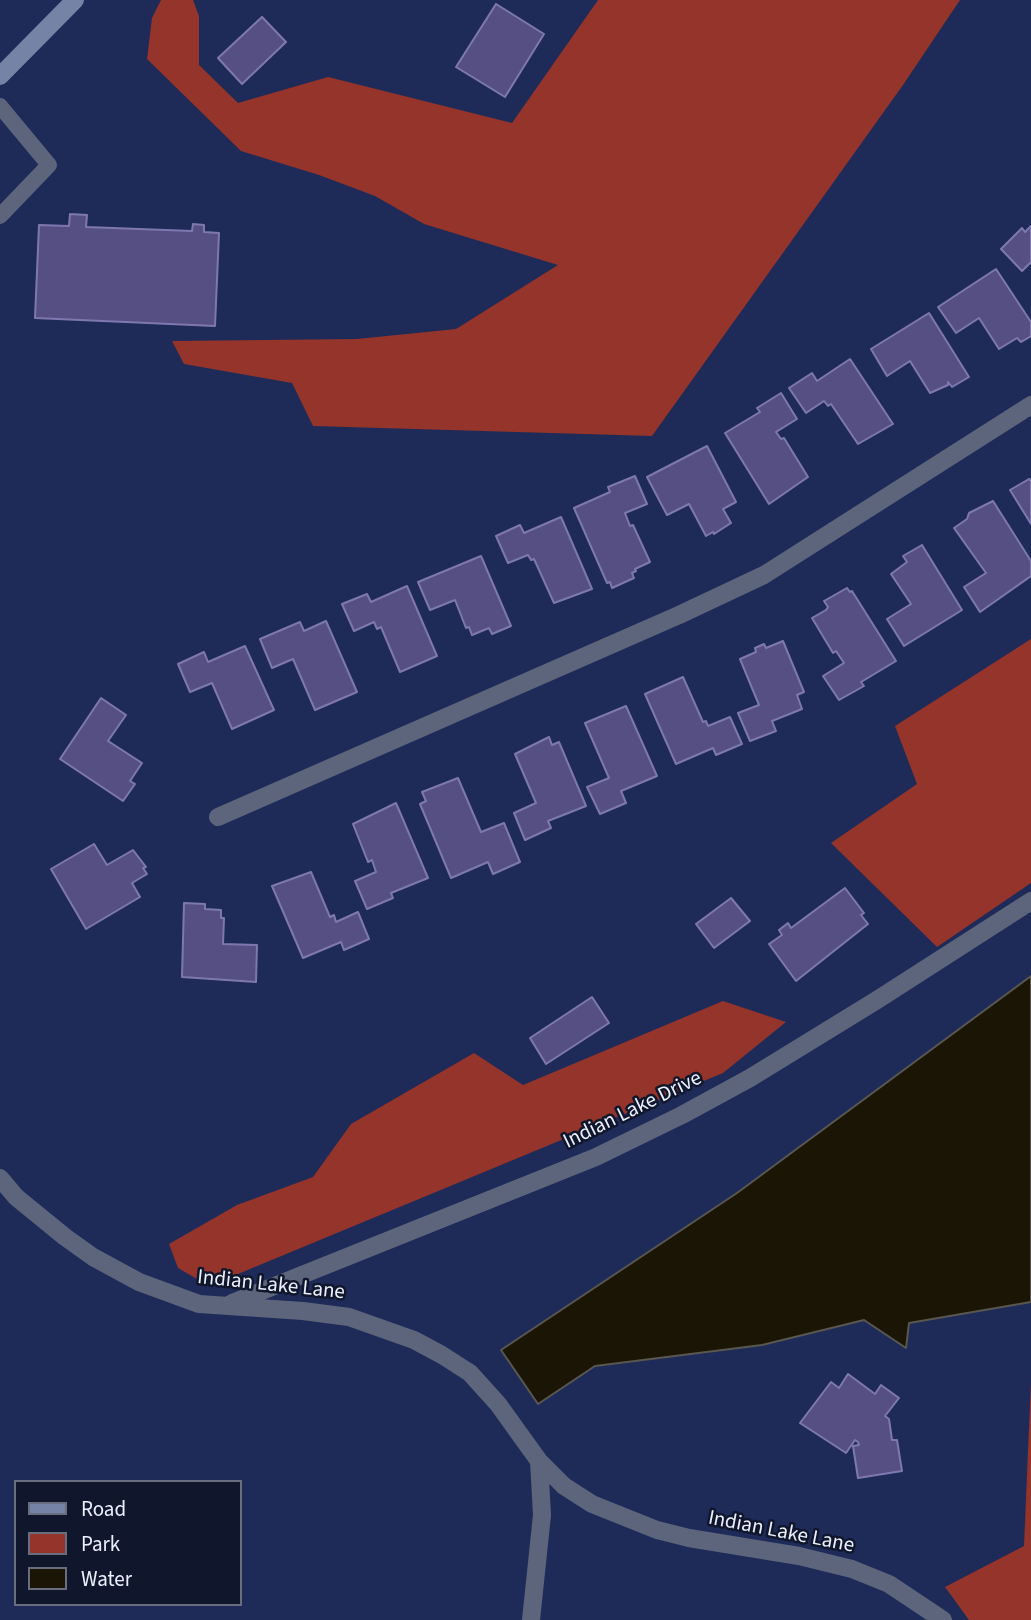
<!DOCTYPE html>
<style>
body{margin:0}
#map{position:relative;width:1031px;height:1620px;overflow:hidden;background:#1e2b59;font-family:"Source Sans 3",sans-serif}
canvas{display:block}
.legend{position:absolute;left:14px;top:1480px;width:228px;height:126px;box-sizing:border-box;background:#10162b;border:2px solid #686d7f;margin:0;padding:9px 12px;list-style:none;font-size:21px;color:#ebf0fc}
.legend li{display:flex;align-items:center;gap:14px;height:35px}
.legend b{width:35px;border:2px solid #686d7f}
</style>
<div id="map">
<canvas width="1031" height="1620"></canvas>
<ul class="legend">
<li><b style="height:9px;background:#7583a7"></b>Road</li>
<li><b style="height:19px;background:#94342a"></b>Park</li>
<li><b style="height:19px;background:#1a1505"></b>Water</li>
</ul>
</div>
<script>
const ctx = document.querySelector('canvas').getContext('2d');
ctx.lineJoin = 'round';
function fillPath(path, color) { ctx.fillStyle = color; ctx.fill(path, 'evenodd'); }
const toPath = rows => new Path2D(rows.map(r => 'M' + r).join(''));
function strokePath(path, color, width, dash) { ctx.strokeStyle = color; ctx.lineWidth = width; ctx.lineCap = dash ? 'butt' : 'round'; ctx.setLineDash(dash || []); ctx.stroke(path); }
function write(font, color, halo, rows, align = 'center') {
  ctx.font = font + ' "Source Sans 3",sans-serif'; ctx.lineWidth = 5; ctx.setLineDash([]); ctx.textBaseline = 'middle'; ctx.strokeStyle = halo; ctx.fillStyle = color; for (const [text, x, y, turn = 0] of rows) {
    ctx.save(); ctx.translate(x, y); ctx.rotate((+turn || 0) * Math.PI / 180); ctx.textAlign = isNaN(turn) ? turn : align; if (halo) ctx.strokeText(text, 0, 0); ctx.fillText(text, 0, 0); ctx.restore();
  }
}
fillPath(toPath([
 [161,0,193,0,199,16,199,65,238,103,328,77,512,123,598,0,960,0,903,85,652,436,313,426,292,383,184,364,172,341,357,339,456,329,558,265,424,224,375,196,319,175,241,151,147,59,152,18],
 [1031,639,1031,883,937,947,831,843,917,784,895,726],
 [723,1001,786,1022,723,1073,209,1286,178,1268,169,1244,237,1205,313,1177,351,1124,474,1053,523,1085],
 [1031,1381,1031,1620,969,1620,945,1587,1024,1546]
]), '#94342a');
const water = toPath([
 [1031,976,1031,1302,909,1323,906,1348,864,1320,762,1345,595,1366,538,1404,501,1350,737,1193,1031,976]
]);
fillPath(water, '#1a1505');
strokePath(water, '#59574f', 2);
const building = toPath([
 [496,4,544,34,505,97,456,67,496,4],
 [262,17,286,42,242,84,218,58,262,17],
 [70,214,87,215,86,227,192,231,193,224,204,225,204,232,219,233,215,326,35,318,39,225,69,226,70,214],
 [1031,226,1031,262,1022,271,1001,249,1022,228,1025,232,1031,226],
 [996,269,1031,322,1031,336,1021,342,1017,338,999,349,979,318,956,333,938,307,996,269],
 [929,313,969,377,952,387,948,382,948,385,930,393,910,361,887,376,871,349,929,313],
 [850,359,893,424,858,444,831,404,828,406,824,401,806,413,789,388,812,373,817,381,850,359],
 [781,393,797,419,776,432,781,439,784,438,808,477,769,504,725,433,760,412,757,408,781,393],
 [707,446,736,502,723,509,731,523,714,534,713,532,706,536,689,504,667,515,647,477,707,446],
 [635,476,647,504,625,513,630,526,633,525,650,562,635,569,636,571,632,573,634,578,612,588,610,582,607,583,574,508,610,492,608,487,635,476],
 [1029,479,1031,481,1031,524,1010,490,1029,479],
 [993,501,1031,561,1031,576,980,612,964,587,986,573,954,528,967,519,969,513,993,501],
 [561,517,592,589,554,603,534,559,531,560,528,555,508,563,496,536,520,525,524,533,561,517],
 [922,545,962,610,904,646,887,619,911,604,891,574,907,562,903,556,922,545],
 [481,556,511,626,492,634,489,628,472,635,469,627,466,628,455,600,430,610,418,582,481,556],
 [407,586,437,656,400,672,381,627,377,629,374,622,354,631,342,604,367,594,371,602,407,586],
 [847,588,850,592,852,591,896,661,861,682,864,686,839,700,823,676,844,663,836,651,833,653,812,618,826,610,828,607,824,601,847,588],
 [326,621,357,692,315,710,293,659,272,668,260,639,300,622,304,631,326,621],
 [783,641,804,692,797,695,802,709,772,721,776,731,750,741,738,713,759,705,740,659,756,652,755,648,764,644,766,648,783,641],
 [245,646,274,710,232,729,212,683,190,692,178,664,204,652,208,662,245,646],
 [683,677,703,722,706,721,708,726,730,717,742,744,716,755,713,748,676,764,645,694,683,677],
 [101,698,126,715,108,741,142,763,130,781,135,784,123,801,60,759,101,698],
 [626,706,657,776,621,791,626,803,600,814,587,787,609,778,585,723,626,706],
 [549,737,552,745,559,742,586,806,548,821,551,828,525,840,514,813,536,803,515,754,549,737],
 [458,778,481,832,504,823,520,862,493,874,488,862,451,878,420,804,426,801,422,792,458,778],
 [396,803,428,878,391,893,393,898,367,909,355,881,376,872,372,860,368,862,353,824,396,803],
 [94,844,107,865,133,850,146,867,143,868,147,874,132,883,140,897,86,929,51,869,94,844],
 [311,872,330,917,334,915,336,922,358,912,369,939,344,950,341,942,303,958,272,886,311,872],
 [845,888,864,913,861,915,868,924,796,981,769,944,782,935,779,930,788,923,791,928,845,888],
 [731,898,750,921,714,948,696,924,731,898],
 [184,903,205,904,205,909,221,910,221,918,224,918,223,944,257,945,256,982,182,977,184,903],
 [592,997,609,1023,546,1064,530,1038,592,997],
 [848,1374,875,1394,881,1385,899,1398,885,1416,889,1419,892,1440,897,1440,902,1471,858,1478,853,1446,859,1445,858,1442,855,1440,846,1453,800,1423,831,1382,839,1388,848,1374]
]);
fillPath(building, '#564f83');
strokePath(building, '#7f78b0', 2);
strokePath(toPath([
 [0,106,49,165,0,216]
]), '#5d657c', 16);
strokePath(toPath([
 [218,817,679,615,764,575,1031,405],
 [0,1178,16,1197,65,1237,93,1257,139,1282,199,1304,303,1311,349,1317,414,1340,442,1355,470,1373,498,1404,539,1461,564,1486,592,1504,657,1530,689,1538,799,1556,852,1569,889,1584,943,1620],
 [232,1303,596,1157,682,1115,750,1078,877,1000,1031,901],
 [531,1620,542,1515,539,1461]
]), '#5d657c', 18);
strokePath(toPath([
 [0,76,75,0]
]), '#7583a7', 18);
write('21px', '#ebf0fc', '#10162b', [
 ["Indian Lake Drive",633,1111,-26],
 ["Indian Lake Lane",271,1286,6],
 ["Indian Lake Lane",781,1533,11]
]);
</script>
